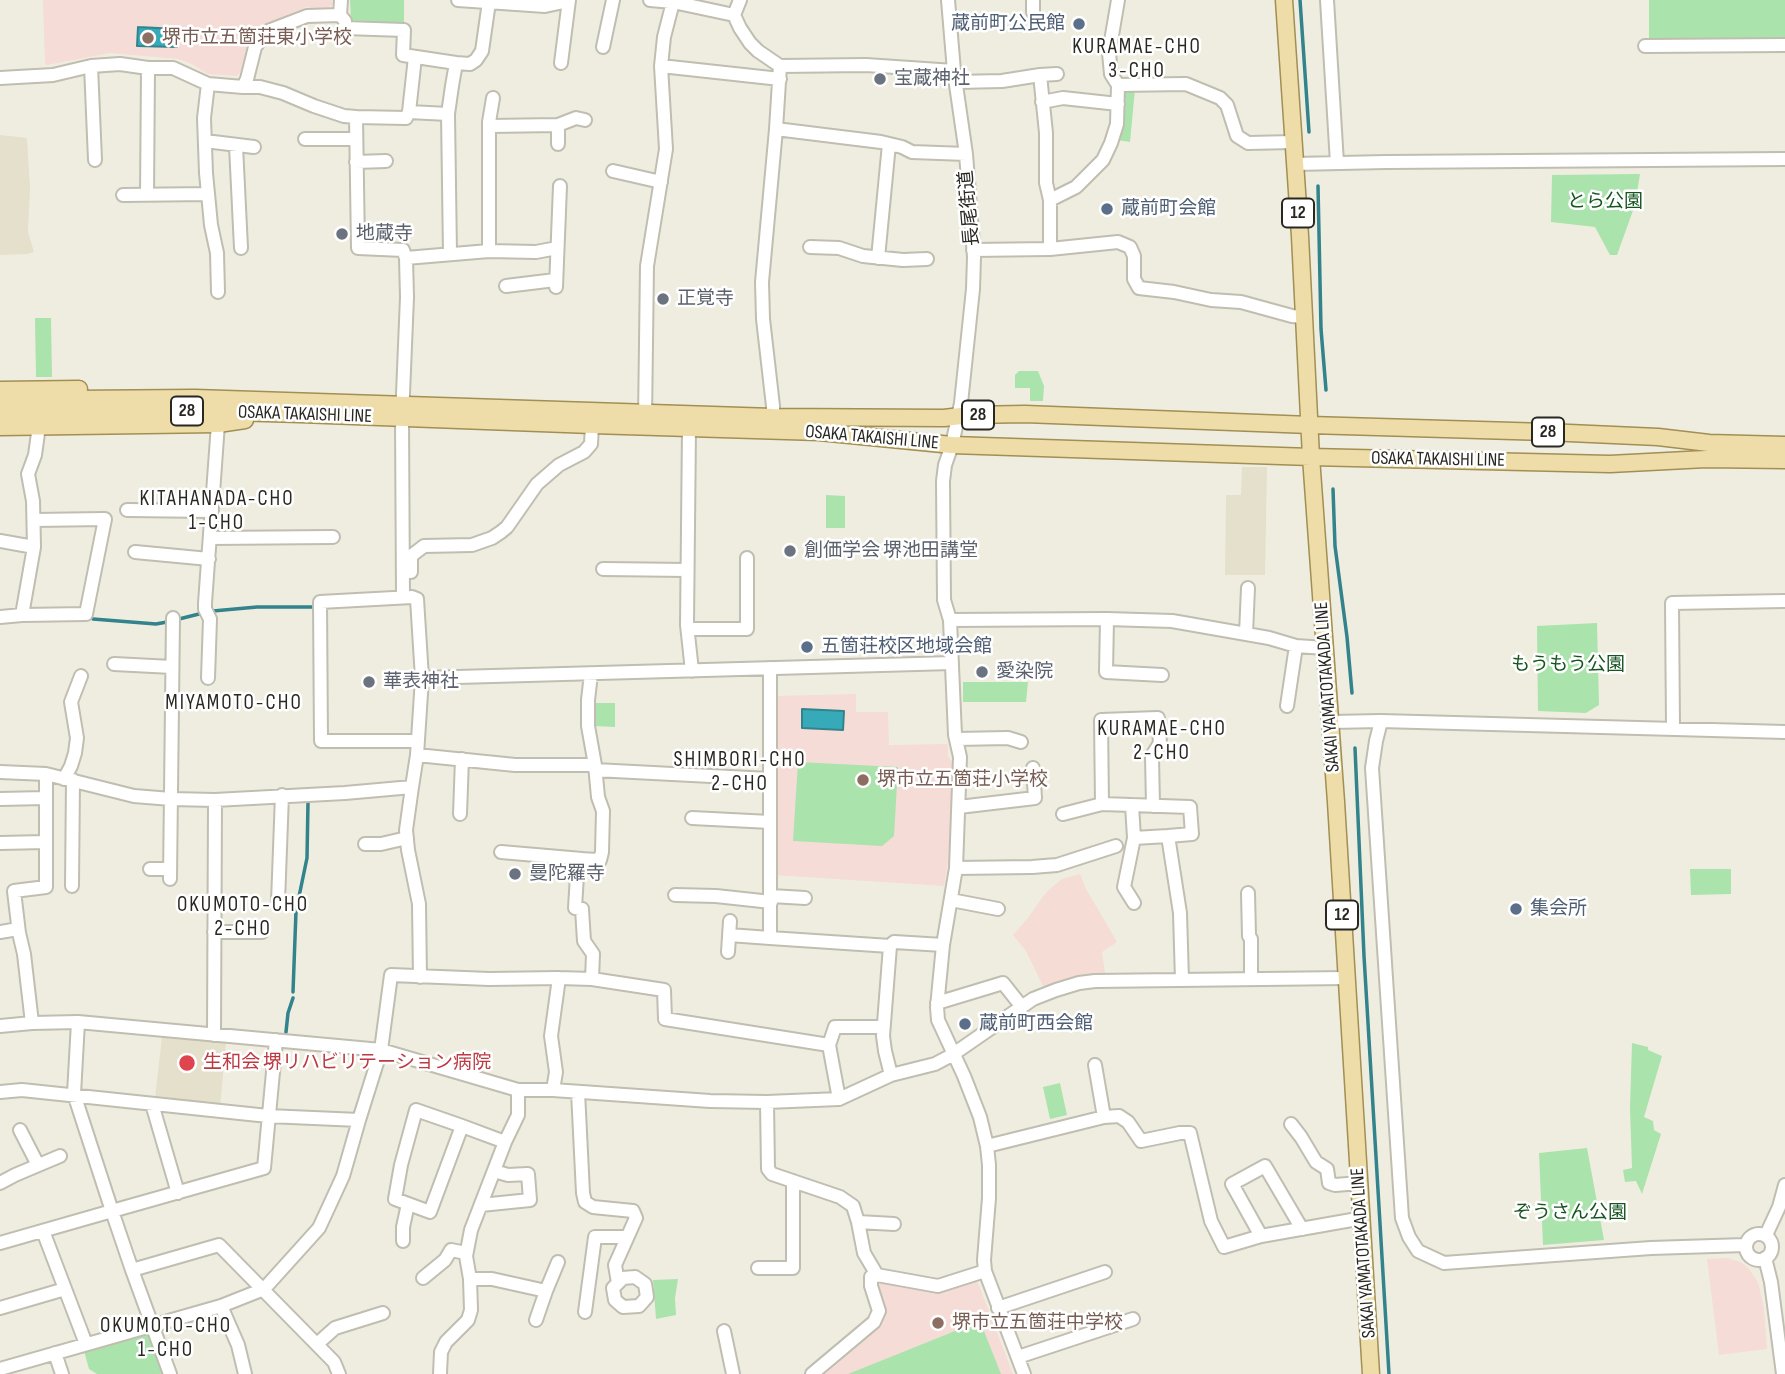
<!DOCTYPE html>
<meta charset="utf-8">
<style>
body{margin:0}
canvas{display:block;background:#efeddf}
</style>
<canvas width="1785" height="1374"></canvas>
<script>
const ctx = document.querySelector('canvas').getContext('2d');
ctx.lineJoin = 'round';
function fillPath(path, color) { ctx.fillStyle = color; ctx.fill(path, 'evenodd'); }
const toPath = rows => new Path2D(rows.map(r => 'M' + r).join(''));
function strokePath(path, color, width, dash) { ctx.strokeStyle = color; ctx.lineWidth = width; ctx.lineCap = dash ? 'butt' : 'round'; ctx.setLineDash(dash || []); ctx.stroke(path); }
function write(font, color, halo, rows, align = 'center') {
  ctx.font = font + ' "Sofia Sans Condensed","Noto Sans JP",sans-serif'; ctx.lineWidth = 5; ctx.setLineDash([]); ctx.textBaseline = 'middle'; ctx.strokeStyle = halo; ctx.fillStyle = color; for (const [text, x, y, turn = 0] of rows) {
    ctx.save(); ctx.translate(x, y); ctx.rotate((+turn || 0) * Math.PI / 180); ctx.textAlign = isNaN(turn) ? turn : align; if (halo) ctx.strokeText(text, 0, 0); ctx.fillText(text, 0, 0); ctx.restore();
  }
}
fillPath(toPath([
 [0,135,27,138,30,188,28,232,34,252,27,254,0,255],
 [1242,467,1267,467,1265,575,1225,575,1226,495,1241,495],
 [162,1037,226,1043,220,1107,155,1098]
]), '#e4e0cb');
fillPath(toPath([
 [1080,874,1086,889,1117,942,1102,952,1105,973,1076,977,1056,982,1044,988,1026,951,1013,935,1028,918,1044,895,1051,888,1062,879]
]), '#f5dcd4');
fillPath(toPath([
 [43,0,332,0,332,5,326,9,306,7,260,27,246,50,241,72,236,76,208,74,190,63,178,59,110,53,47,65,45,64],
 [856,694,856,712,888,712,889,745,948,744,948,756,952,762,952,799,949,856,944,886,774,875,774,696],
 [1728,1258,1742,1263,1749,1269,1758,1282,1764,1309,1767,1349,1719,1355,1707,1259],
 [883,1279,940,1292,974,1281,978,1283,1013,1374,820,1374,845,1352,879,1327,884,1318,886,1310,884,1301,877,1288]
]), '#f6dcd7');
fillPath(toPath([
 [350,0,404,0,404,23,402,25,364,24,351,21],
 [1649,0,1785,0,1785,38,1649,39],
 [1124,89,1135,89,1130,142,1117,140],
 [1640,174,1635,205,1617,255,1610,255,1595,227,1551,222,1552,175],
 [35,318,51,318,52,377,36,377],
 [1019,371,1038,371,1044,386,1043,401,1030,401,1030,388,1015,388,1015,375],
 [826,495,845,496,845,528,826,528],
 [1597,623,1599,705,1586,713,1538,711,1537,626],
 [963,682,1028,682,1026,702,963,702],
 [593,703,615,703,615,727,593,726],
 [798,762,898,767,894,836,882,846,793,841],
 [1690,869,1731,869,1731,894,1691,895],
 [1632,1043,1648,1047,1648,1050,1662,1056,1644,1117,1653,1121,1654,1130,1661,1134,1642,1194,1636,1181,1625,1182,1623,1170,1632,1168,1630,1108],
 [1060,1083,1067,1115,1050,1119,1043,1087],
 [1587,1148,1604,1240,1543,1245,1539,1153],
 [678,1279,675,1298,676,1315,656,1319,653,1280],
 [980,1321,1001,1374,848,1374],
 [145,1333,150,1336,164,1374,97,1374,89,1369,84,1351]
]), '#abe3ad');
const water = toPath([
 [138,27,178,29,177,47,137,46,138,27],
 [802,709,844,711,843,730,802,728,802,709]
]);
fillPath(water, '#37aaba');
strokePath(water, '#32838c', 2);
strokePath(toPath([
 [1300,0,1309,132],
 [1318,186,1321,329,1326,390],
 [1333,489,1335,546,1347,637,1352,693],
 [213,611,257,607,315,607],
 [93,619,156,624,167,622],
 [179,619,199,614],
 [1355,748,1364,956,1389,1374],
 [293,992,296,911,307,858,308,802],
 [286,1032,288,1013,293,998]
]), '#32838c', 3.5);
const minor = toPath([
 [458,0,545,6,559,3,563,0],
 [650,0,673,2,734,15,740,28,750,43,758,51,780,66,776,129,881,142,902,147,912,152,966,154],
 [948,0,954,71,966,154,974,257,973,289,961,403,952,445,945,465,943,481,944,600,950,620,955,735,960,757,956,868,943,945,937,1007,938,1020,964,1076,980,1117,987,1146,989,1165,989,1198,984,1260,985,1271,1024,1374],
 [1033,0,1033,12],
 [1118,0,1109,53,1111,74,1118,85,1186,84,1220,98,1227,105,1237,136,1248,143,1294,142],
 [1327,0,1337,163],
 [340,15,345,21,345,28,404,30,403,55,456,63],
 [734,15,740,0],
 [1645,46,1785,45],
 [603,47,613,0],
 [561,63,569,0],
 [91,66,95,160],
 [661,66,780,79],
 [780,66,866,65,954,71],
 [1040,75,1046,133,1046,183,1050,200,1050,249],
 [0,78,53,75,91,66,120,64,148,68,173,68,208,84,243,87,247,79,255,47,268,31,307,16,340,15,341,0],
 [956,82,1002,81,1040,75,1057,74],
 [208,84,204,118,206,173,211,225,217,253,218,292],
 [243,87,260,87,283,93,314,106,344,116,356,117,358,248,403,250,406,258,407,297,402,418,403,597],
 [1042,102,1063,98,1118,104],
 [409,112,448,114],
 [356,117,406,118,409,112,415,57],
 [558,125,558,144],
 [489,126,558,125,576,118,585,120],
 [305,139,356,139],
 [205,141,254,147],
 [236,146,241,248],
 [356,162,386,161],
 [1295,164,1386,162,1785,159],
 [613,171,661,182],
 [123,195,208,194],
 [147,195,148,68],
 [1050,200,1076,187,1103,160,1111,143,1117,124,1118,85],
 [810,247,839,248,863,256,903,260,927,259],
 [973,250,1050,249,1118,242,1130,247,1134,256,1134,279,1139,288,1174,292,1211,300,1241,302,1292,316,1303,317],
 [489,251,536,252,557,248],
 [450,254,448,114,452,86,456,63,470,64,476,60,482,51,489,2],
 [406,258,489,251,489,122,493,98],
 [878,258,889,144],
 [506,286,555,280],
 [556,287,560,186],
 [773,417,773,406,763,319,762,282,776,129],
 [645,419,647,266,666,149,661,66,664,37,673,2],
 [689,428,687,625,692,671],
 [127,510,212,511],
 [34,520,105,519,86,614,22,615,34,547,33,501,28,474,35,455,39,426],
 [210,538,333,537],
 [0,541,34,547],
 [135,552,209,559],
 [603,569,687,570],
 [411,572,411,556,424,546,472,545,492,538,501,532,507,527,537,484,559,465,584,452,591,444,592,425],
 [0,617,22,615],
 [1107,619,1106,672,1162,675],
 [950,620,1107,619,1172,621,1269,638,1296,646,1325,648],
 [688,629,747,629,747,558],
 [1246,634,1248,588],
 [114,664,172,667],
 [770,668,770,938,890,946,894,942,943,945],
 [591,674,588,700,588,726,595,765,598,797,603,811,602,852,600,860,578,859,575,908,582,909,584,941,593,954,592,979],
 [208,678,210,619,205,609,205,603,218,424],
 [1287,706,1296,646],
 [1331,722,1381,721],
 [1673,728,1672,603,1785,601],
 [956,739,1008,738,1021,742],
 [418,741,321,741,320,602,412,597,417,599,422,678],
 [417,755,515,765,595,765],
 [595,770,769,779],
 [0,772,46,774,134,796,171,799,215,800,345,793,412,787,417,755,422,678,952,663],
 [64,779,71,766,75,753,77,738,71,702,81,676],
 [412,787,406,830,408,850,419,904,420,977],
 [0,799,45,798],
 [1102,804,1101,720,1158,718,1160,743,1152,756,1153,806],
 [1132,805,1134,838,1124,887,1134,903],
 [959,807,1035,798,1033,768],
 [460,814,462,759],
 [1063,814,1102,804,1190,807,1192,834,1168,836],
 [692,818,770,822],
 [1134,838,1168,836,1180,913,1182,980],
 [0,843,45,842],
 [365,844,381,844,407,838],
 [501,852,582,859],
 [956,868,1032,867,1057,865,1116,846],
 [150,869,170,869],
 [170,879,173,618],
 [72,886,73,780],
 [1248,893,1249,936,1251,939,1251,979],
 [675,895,716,896,771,902],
 [771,896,805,898],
 [951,900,998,909],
 [278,902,282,795],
 [0,932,18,929],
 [214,932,262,932],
 [729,935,770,938],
 [890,946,883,1036,885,1051,891,1075],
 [728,952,730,921],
 [937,1003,1003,983,1022,1007],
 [32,1023,24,954,19,933,14,891,46,887,46,774],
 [0,1026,32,1023,78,1022,381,1050,518,1090,553,1090,710,1101,767,1102,839,1099,891,1075,935,1064,952,1055,1033,999,1056,990,1079,983,1095,981,1346,978],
 [214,1035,215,800],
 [276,1040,264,1168,112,1211,132,1270,219,1245,334,1362,339,1374],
 [829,1045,835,1027,883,1027],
 [1095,1065,1104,1117],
 [553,1090,556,1072,551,1036,559,978],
 [0,1092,22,1090,268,1116,359,1120],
 [578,1092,583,1193,585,1202,593,1207,633,1211,636,1218,615,1265,618,1283],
 [767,1102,768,1169,772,1174,840,1197,853,1206,858,1222,864,1253,877,1275],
 [152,1104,178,1193],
 [1291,1124,1301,1137,1316,1162,1327,1169,1329,1183,1335,1185,1360,1183],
 [462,1126,430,1212,395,1199,401,1165,416,1110,462,1126,505,1142],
 [20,1130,38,1165],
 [987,1146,1104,1117,1119,1116,1128,1122,1141,1141,1180,1133,1190,1133,1211,1221,1224,1247,1261,1236,1363,1218],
 [0,1183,15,1175,60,1156],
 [481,1205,530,1200,528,1174,508,1175,494,1171],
 [858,1222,894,1224],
 [43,1231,86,1344],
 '1746 1247a13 13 0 1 1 26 0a13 13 0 1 1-26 0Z',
 [1766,1235,1779,1207,1785,1185],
 [1261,1236,1232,1184,1265,1166,1302,1229],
 [403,1241,403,1227,408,1204],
 [0,1243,112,1211,74,1094,78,1022],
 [1745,1245,1651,1248,1444,1263,1418,1251,1409,1237,1402,1218,1372,768,1376,741,1381,721,1785,732],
 [1765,1258,1771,1282,1783,1374],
 [758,1268,793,1268,793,1181],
 [132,1270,170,1374],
 [635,1277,645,1284,647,1297,639,1306,623,1307,615,1300,613,1288,623,1278,635,1277],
 [423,1278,445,1260,451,1250,466,1253],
 [470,1279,492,1279,546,1291,536,1320],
 [546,1291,558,1262],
 [221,1306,238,1345,245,1374],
 [0,1308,65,1289],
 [998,1308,1105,1272],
 [585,1312,595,1237,627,1237],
 [724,1331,733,1374],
 [317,1344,335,1328,383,1313],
 [55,1353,62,1374],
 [1018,1357,1133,1319],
 [0,1369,221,1306,264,1289,319,1228,343,1176,359,1120,381,1050,391,975,489,979,559,978,592,979,664,990,665,1019,829,1045,839,1099],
 [440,1374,441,1352,446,1342,468,1320,471,1310,470,1279,466,1256,471,1230,505,1142,518,1115,518,1090],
 [812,1374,874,1322,879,1311,871,1286,871,1277,877,1275,938,1286,985,1271]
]);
const major = toPath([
 [1284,0,1300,236,1311,457,1336,802,1371,1374],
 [0,390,79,389],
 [0,402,76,399,195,398,773,417,944,418,969,415,1025,414,1310,425,1547,432,1658,437,1709,443,1785,445],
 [0,415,75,412,197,411,300,414,592,425,819,432,952,445,1311,457,1610,464,1706,459,1785,460],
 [0,427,218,424,245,420]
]);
strokePath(minor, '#c0beb1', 16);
strokePath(major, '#a28f54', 19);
strokePath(minor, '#fff', 12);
strokePath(major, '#eedda9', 16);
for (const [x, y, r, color] of [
 [1079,24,7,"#5c6f8a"],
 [148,38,7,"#8d6e63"],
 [880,79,7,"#6b7280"],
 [1107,209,7,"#5c6f8a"],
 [342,234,7,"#6b7280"],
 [663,299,7,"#6b7280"],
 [790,551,7,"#6b7280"],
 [807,647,7,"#5c6f8a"],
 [982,672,7,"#6b7280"],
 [369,682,7,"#6b7280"],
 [863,780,7,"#8d6e63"],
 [515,874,7,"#6b7280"],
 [1516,909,7,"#5c6f8a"],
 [965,1024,7,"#5c6f8a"],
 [187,1063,9,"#e0444e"],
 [938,1323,7,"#8d6e63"]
]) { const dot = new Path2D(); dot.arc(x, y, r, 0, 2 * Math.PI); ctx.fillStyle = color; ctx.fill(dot); strokePath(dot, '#fff', 2.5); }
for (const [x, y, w] of [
 [1298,213,32],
 [187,411,32],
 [978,415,32],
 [1548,432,32],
 [1342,915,32]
]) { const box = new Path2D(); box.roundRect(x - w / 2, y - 14.5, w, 29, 5); ctx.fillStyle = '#fff'; ctx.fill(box); strokePath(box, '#282722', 2); }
write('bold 18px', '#282722', null, [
 ["12",1298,213],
 ["28",187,411],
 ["28",978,415],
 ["28",1548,432],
 ["12",1342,915]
]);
write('19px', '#4e5e75', '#fff', [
 ["蔵前町公民館",1065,24,"right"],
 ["蔵前町会館",1121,209],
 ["五箇荘校区地域会館",821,647],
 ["集会所",1530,909],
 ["蔵前町西会館",979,1024]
], 'left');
write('19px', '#785e54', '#fff', [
 ["堺市立五箇荘東小学校",162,38],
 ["堺市立五箇荘小学校",877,780],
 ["堺市立五箇荘中学校",952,1323]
], 'left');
write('19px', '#5b616d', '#fff', [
 ["宝蔵神社",894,79],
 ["地蔵寺",356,234],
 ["正覚寺",677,299],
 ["創価学会 堺池田講堂",804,551],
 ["愛染院",996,672],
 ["華表神社",383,682],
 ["曼陀羅寺",529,874]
], 'left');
write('19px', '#175520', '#fff', [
 ["とら公園",1605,202],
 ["もうもう公園",1568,665],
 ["ぞうさん公園",1570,1213]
]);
write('19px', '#282722', '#fff', [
 ["長尾街道",970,208,-95],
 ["OSAKA TAKAISHI LINE",305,415,2],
 ["OSAKA TAKAISHI LINE",872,438,5],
 ["OSAKA TAKAISHI LINE",1438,460,1],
 ["SAKAI YAMATOTAKADA LINE",1328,687,-94],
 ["SAKAI YAMATOTAKADA LINE",1364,1253,-94]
]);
write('19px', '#be3a42', '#fff', [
 ["生和会 堺リハビリテーション病院",203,1063]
], 'left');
ctx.letterSpacing = '2px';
write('21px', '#282722', '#fff', [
 ["KURAMAE-CHO",1137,48],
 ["3-CHO",1137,72],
 ["KITAHANADA-CHO",217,500],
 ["1-CHO",217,524],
 ["MIYAMOTO-CHO",234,704],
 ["KURAMAE-CHO",1162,730],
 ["2-CHO",1162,754],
 ["SHIMBORI-CHO",740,761],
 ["2-CHO",740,785],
 ["OKUMOTO-CHO",243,906],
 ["2-CHO",243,930],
 ["OKUMOTO-CHO",166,1327],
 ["1-CHO",166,1351]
]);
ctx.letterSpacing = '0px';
</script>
